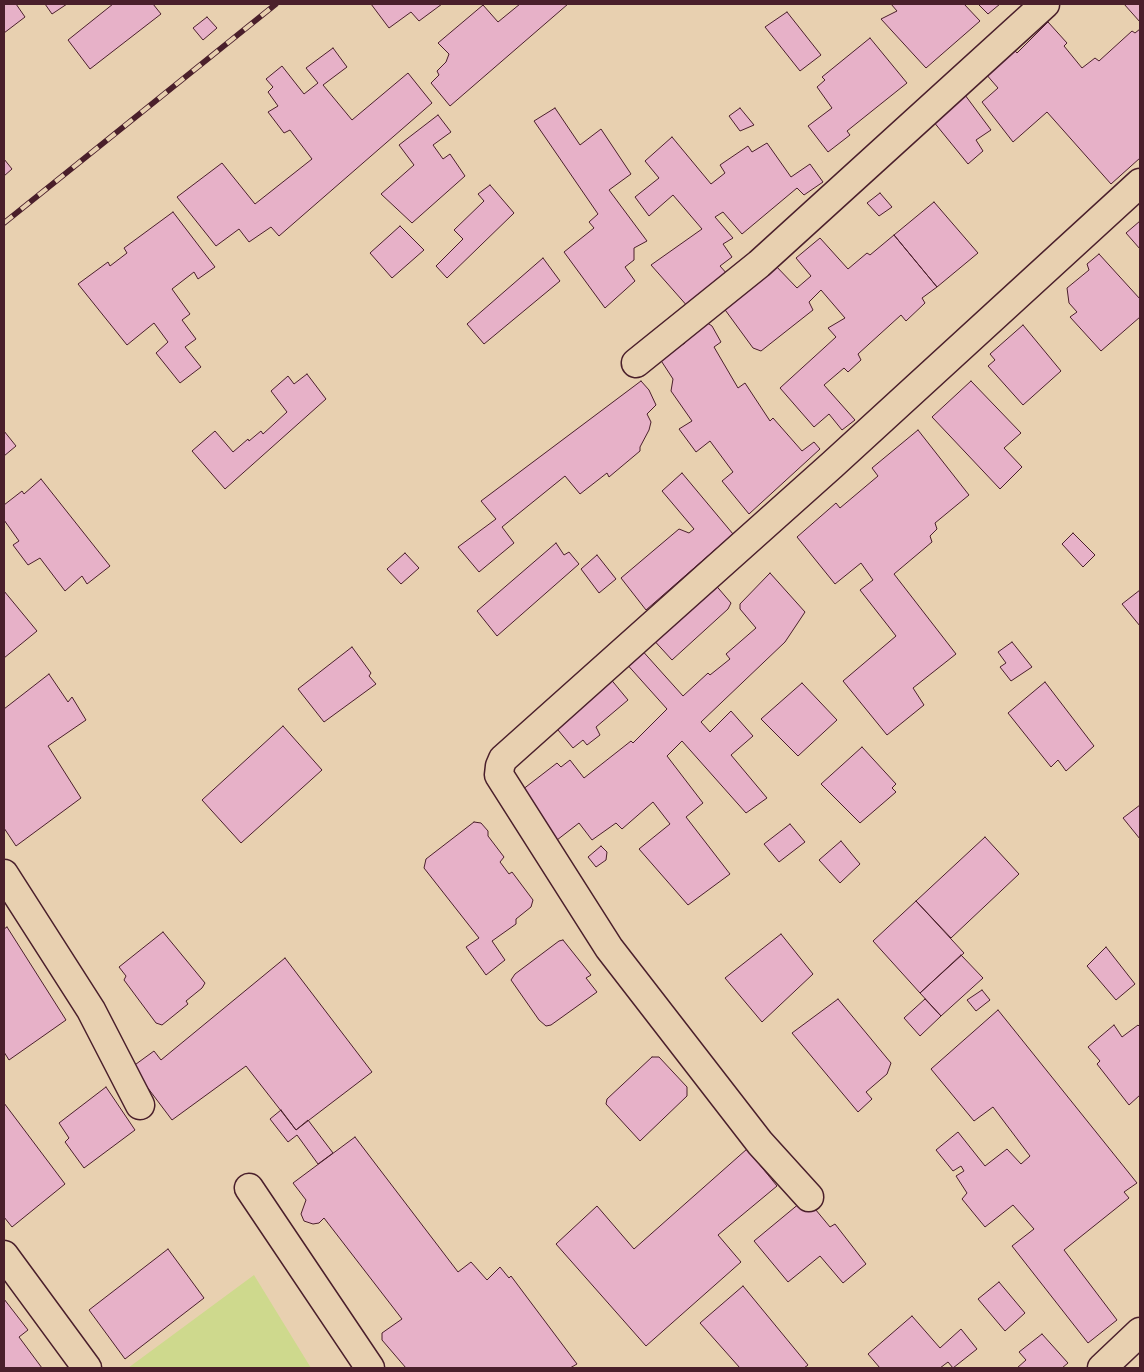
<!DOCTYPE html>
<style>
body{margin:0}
#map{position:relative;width:1144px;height:1372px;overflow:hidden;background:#e8d0b0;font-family:Pangolin,sans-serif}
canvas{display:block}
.frame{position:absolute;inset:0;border:5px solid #4a1f2b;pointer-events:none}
</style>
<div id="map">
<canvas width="1144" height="1372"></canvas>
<div class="frame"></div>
</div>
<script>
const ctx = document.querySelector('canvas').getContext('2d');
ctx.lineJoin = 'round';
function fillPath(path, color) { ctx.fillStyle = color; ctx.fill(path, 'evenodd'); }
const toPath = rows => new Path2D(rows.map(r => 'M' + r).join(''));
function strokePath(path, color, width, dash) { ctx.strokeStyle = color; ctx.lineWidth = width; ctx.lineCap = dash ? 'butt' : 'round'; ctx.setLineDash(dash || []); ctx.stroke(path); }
fillPath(toPath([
 [254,1275,311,1368,128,1368]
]), '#ced98d');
const building = toPath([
 [4,4,16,4,25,17,4,33,4,4],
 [45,4,67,4,52,14,45,4],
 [113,4,153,4,161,14,90,69,68,40,113,4],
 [371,4,442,4,419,21,411,12,389,28,371,4],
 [520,4,568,4,450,106,431,83,439,75,437,71,446,62,449,54,438,43,483,5,498,22,520,4],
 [891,4,964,4,980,21,926,68,881,19,897,11,891,4],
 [978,4,1000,4,988,14,978,4],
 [1124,4,1140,4,1140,22,1124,4],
 [787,12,821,55,800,71,765,27,787,12],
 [207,17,217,28,203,40,193,28,207,17],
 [1048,22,1067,43,1064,46,1082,68,1095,58,1099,61,1132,31,1135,33,1140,29,1140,158,1111,184,1047,112,1013,142,982,102,998,88,979,66,1007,42,1017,53,1048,22],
 [870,38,907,83,847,131,850,135,828,152,808,126,832,108,817,87,825,80,822,77,870,38],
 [333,48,347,67,323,85,352,120,408,73,432,103,279,236,271,227,249,242,239,229,216,246,177,197,222,163,255,204,312,159,290,130,284,133,268,112,278,106,268,92,273,87,266,79,282,66,304,94,318,83,306,68,333,48],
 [965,95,991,130,976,140,983,151,968,164,933,121,965,95],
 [555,108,580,145,601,129,631,174,609,190,647,241,634,248,634,260,625,267,635,281,605,308,564,252,594,228,589,222,598,214,534,121,555,108],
 [740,108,754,125,740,131,729,116,740,108],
 [438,115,451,132,433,145,443,159,450,154,465,176,412,223,381,194,414,165,399,145,438,115],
 [672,137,711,184,725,173,720,165,748,146,752,152,767,143,791,177,810,164,823,182,804,195,797,188,742,234,723,212,715,217,733,238,723,244,732,257,720,266,728,275,689,308,651,265,702,229,673,195,649,216,635,197,659,178,645,161,672,137],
 [4,159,12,169,4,176,4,159],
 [490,185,514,213,447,278,436,266,463,239,454,230,484,201,478,194,490,185],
 [880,193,892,207,879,216,867,203,880,193],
 [934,202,978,253,937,287,894,235,934,202],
 [173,212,215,267,198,279,194,272,172,289,190,314,182,320,196,339,185,347,201,367,180,383,156,353,168,342,154,323,127,345,78,284,108,262,110,266,127,253,124,248,173,212],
 [1140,221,1140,249,1126,233,1140,221],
 [400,226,424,250,392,278,370,253,400,226],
 [894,235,937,287,922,298,925,303,906,321,901,315,858,354,861,360,848,372,844,368,824,385,855,420,842,430,829,414,814,427,780,388,836,337,828,328,845,318,821,290,809,302,813,310,761,351,753,348,723,307,774,264,797,288,811,276,796,258,820,238,848,269,867,253,870,255,894,235],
 [1099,254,1140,299,1140,317,1101,351,1070,317,1077,312,1069,303,1067,288,1089,270,1087,264,1099,254],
 [543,258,560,281,484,344,467,324,543,258],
 [703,320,712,326,721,342,714,347,738,388,745,383,770,421,773,418,802,451,814,442,820,449,749,514,722,481,733,472,710,441,696,452,679,429,692,421,671,391,673,379,660,359,685,343,680,336,703,320],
 [1023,325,1061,371,1023,405,988,366,995,360,990,354,1023,325],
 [307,374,326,399,225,489,192,451,215,431,233,452,248,439,249,441,261,431,263,434,287,412,271,391,288,376,294,384,307,374],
 [641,381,649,390,656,405,647,414,651,422,649,430,640,447,640,451,609,477,607,473,580,494,565,476,502,527,514,543,479,572,458,547,496,519,481,501,641,381],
 [971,381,1021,433,1004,448,1022,467,1000,489,932,417,971,381],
 [918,430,969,495,935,523,937,529,930,536,932,542,894,574,956,654,913,688,924,705,887,735,843,681,896,636,860,590,873,580,861,563,835,584,797,537,836,503,840,508,878,476,872,468,918,430],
 [4,431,16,446,4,456,4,431],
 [682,473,733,534,646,610,621,578,679,529,689,533,694,529,662,491,682,473],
 [41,479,110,566,87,584,82,576,65,591,40,558,28,565,13,545,19,541,4,520,4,505,22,491,24,494,41,479],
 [1073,533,1095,555,1083,567,1062,544,1073,533],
 [556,543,564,555,569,552,579,564,497,636,477,611,556,543],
 [405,553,419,568,401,584,387,569,405,553],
 [597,555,616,579,599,593,581,569,597,555],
 [770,573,805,612,785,642,701,722,710,732,731,711,753,736,731,755,767,798,746,813,682,741,667,756,703,803,686,817,730,874,688,905,639,849,670,824,653,802,622,829,616,823,592,840,579,823,557,840,549,839,522,790,557,763,561,767,570,760,584,778,631,741,633,743,667,709,624,661,639,647,683,696,708,673,710,675,730,659,726,654,756,628,740,609,740,604,770,573],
 [713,582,731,603,728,609,672,660,650,636,713,582],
 [1140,590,1140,626,1122,604,1140,590],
 [4,591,37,631,4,658,4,591],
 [1012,642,1032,667,1011,681,1000,667,1006,663,998,652,1012,642],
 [352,647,371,673,369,676,376,684,324,722,298,689,352,647],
 [49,674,68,702,72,697,86,720,48,746,81,798,16,846,4,828,4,709,49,674],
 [609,677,628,700,596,727,600,735,587,745,583,740,573,748,553,724,609,677],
 [1045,682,1094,746,1066,771,1058,760,1051,767,1008,713,1045,682],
 [802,683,837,720,798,756,761,719,802,683],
 [283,726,322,770,241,843,202,800,283,726],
 [862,747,896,784,892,788,896,792,860,823,821,784,862,747],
 [1140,805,1140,839,1123,818,1140,805],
 [474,822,481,823,488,831,488,836,504,857,500,862,509,874,512,872,533,900,531,907,516,919,516,924,492,941,505,960,486,975,466,947,479,938,424,868,426,859,474,822],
 [790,824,805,842,779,862,764,844,790,824],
 [985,837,1019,874,951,938,916,901,985,837],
 [841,841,860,864,840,883,819,860,841,841],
 [601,846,607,852,606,860,596,867,588,857,601,846],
 [916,901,964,953,920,993,873,941,916,901],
 [7,927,66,1020,9,1060,4,1052,4,929,7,927],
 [163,932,205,983,202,988,186,1001,188,1004,162,1025,156,1023,124,980,126,976,119,967,163,932],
 [781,934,813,974,762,1022,725,978,781,934],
 [563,940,591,975,586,978,597,992,551,1025,546,1026,539,1020,511,980,515,974,559,941,563,940],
 [1106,947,1135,984,1116,1000,1087,966,1106,947],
 [961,955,983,978,941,1016,920,993,961,955],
 [285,958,372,1072,296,1130,246,1066,172,1120,132,1067,154,1051,161,1060,285,958],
 [982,990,990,1000,976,1011,967,1000,982,990],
 [838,999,891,1063,887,1074,866,1092,872,1099,858,1112,792,1033,838,999],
 [925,999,941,1016,920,1036,904,1018,925,999],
 [998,1010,1137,1183,1124,1192,1129,1198,1064,1250,1117,1320,1088,1343,1012,1246,1034,1229,1013,1205,985,1227,962,1199,967,1193,956,1176,964,1171,961,1166,953,1171,936,1150,958,1132,985,1166,1007,1149,1021,1164,1030,1156,993,1107,974,1121,931,1069,998,1010],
 [1114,1025,1122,1037,1138,1025,1140,1027,1140,1095,1129,1105,1097,1064,1100,1061,1088,1047,1114,1025],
 [652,1057,659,1057,687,1087,687,1096,640,1141,606,1104,607,1099,652,1057],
 [106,1087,135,1130,84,1168,65,1142,69,1138,59,1123,106,1087],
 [4,1103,65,1184,12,1227,4,1217,4,1103],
 [281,1110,296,1130,308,1120,333,1153,318,1164,297,1135,288,1142,270,1119,281,1110],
 [355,1137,458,1272,471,1262,487,1280,500,1267,509,1278,511,1276,577,1364,570,1368,406,1368,382,1340,382,1333,402,1319,324,1218,319,1223,313,1224,304,1221,301,1214,306,1200,293,1183,355,1137],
 [747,1149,777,1186,718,1235,741,1262,646,1346,556,1244,597,1206,634,1249,747,1149],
 [806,1198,830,1227,835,1224,866,1264,843,1283,820,1256,788,1282,754,1241,806,1198],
 [168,1249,204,1298,125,1359,89,1310,168,1249],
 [999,1282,1025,1313,1005,1331,978,1299,999,1282],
 [743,1286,808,1365,804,1368,740,1368,700,1323,743,1286],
 [4,1299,28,1330,19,1337,42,1368,4,1368,4,1299],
 [912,1316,940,1348,961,1329,977,1349,953,1368,948,1362,940,1368,880,1368,868,1354,912,1316],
 [1042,1334,1068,1363,1062,1368,1017,1368,1026,1360,1019,1352,1042,1334]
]);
fillPath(building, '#e7b1c8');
strokePath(building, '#4a1f2b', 1);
const minor = toPath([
 [636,363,759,264,1045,4],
 [4,874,91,1010,140,1105],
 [249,1188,370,1368],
 [809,1197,760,1143,609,948,499,775,500,766,503,759,832,465,1140,183],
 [4,1255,87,1368],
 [1102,1368,1140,1332]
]);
strokePath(minor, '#4a1f2b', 31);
strokePath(minor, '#e8d0b0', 28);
const rail = toPath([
 [4,223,276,4]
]);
strokePath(rail, '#4a1f2b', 5.5);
strokePath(rail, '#e8d0b0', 4, [11]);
</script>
